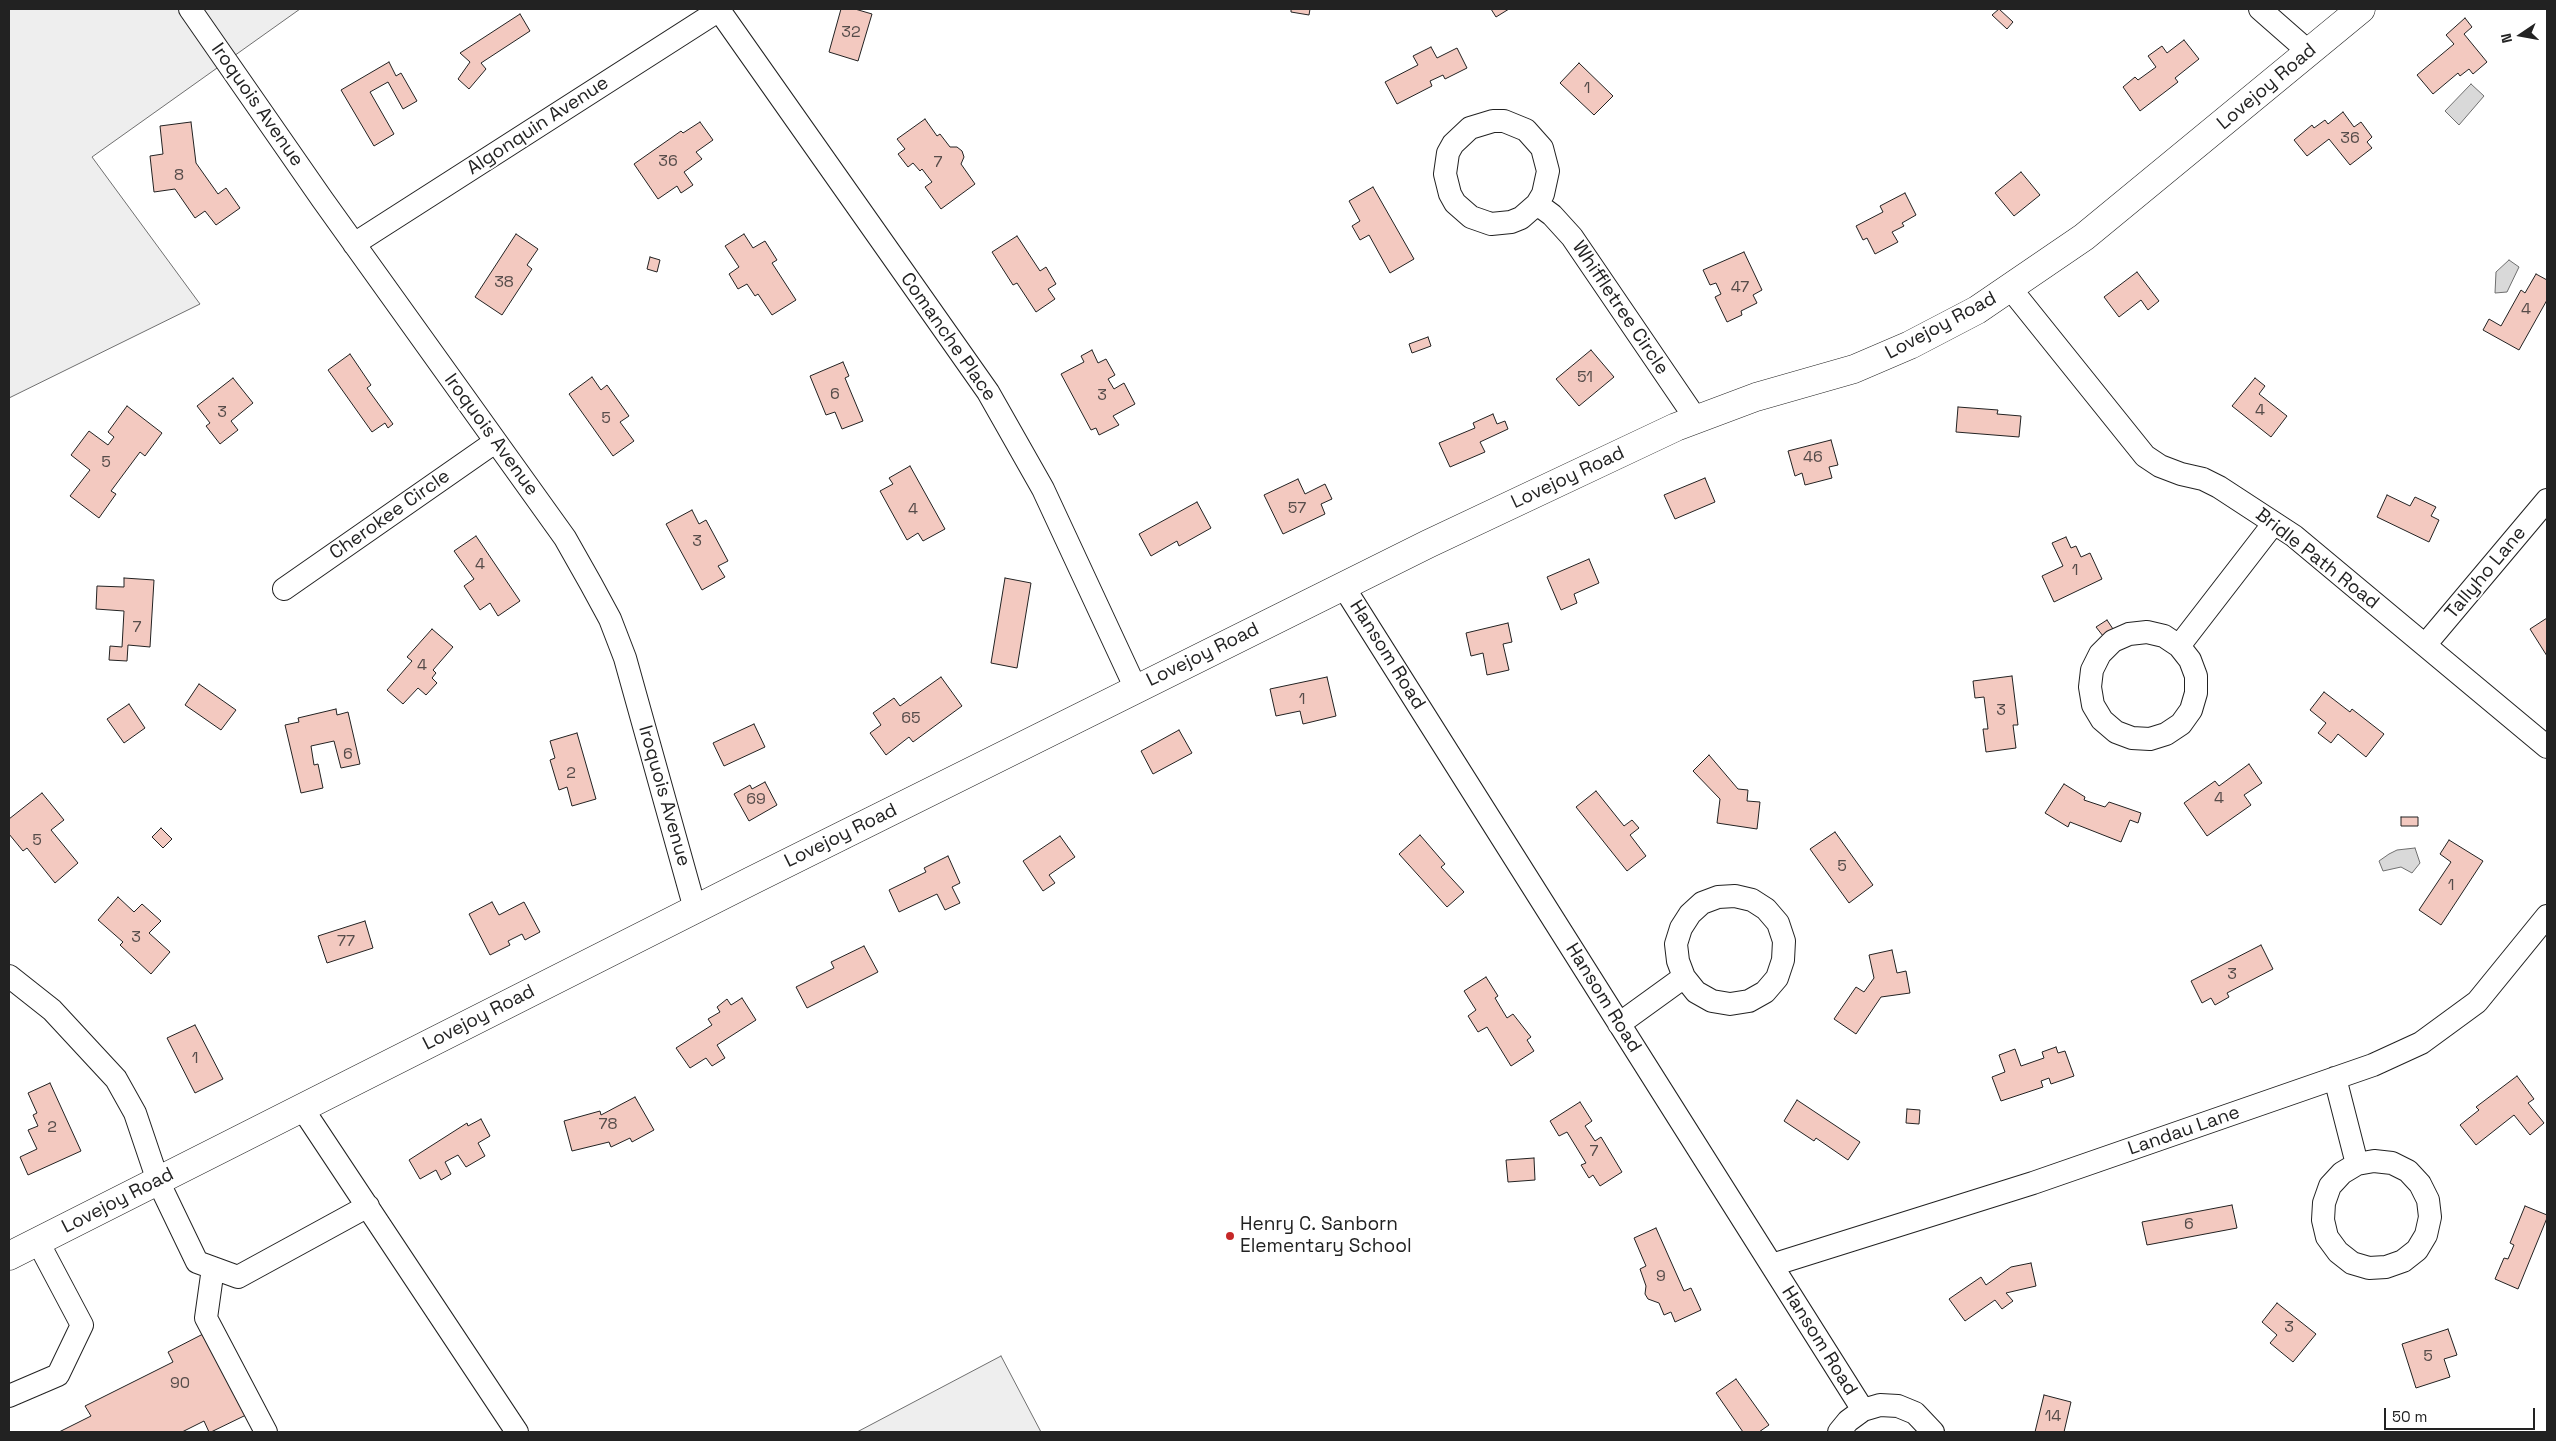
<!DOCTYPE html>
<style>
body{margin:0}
#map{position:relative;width:2556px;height:1441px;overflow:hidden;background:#fff;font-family:"Space Grotesk",sans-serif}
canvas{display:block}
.frame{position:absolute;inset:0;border:10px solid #222;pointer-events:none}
.north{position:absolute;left:2496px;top:10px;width:50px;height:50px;-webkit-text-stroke:4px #fff;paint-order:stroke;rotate:258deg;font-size:14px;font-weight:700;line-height:20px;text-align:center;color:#222}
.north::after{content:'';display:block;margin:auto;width:18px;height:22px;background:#222;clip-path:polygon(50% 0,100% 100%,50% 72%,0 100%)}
.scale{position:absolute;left:2384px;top:1408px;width:151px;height:22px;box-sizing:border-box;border:2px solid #222;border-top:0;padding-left:6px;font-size:15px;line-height:18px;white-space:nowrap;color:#222;-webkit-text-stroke:4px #fff;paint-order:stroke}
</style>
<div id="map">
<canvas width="2556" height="1441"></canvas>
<div class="frame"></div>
<div class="north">N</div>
<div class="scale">50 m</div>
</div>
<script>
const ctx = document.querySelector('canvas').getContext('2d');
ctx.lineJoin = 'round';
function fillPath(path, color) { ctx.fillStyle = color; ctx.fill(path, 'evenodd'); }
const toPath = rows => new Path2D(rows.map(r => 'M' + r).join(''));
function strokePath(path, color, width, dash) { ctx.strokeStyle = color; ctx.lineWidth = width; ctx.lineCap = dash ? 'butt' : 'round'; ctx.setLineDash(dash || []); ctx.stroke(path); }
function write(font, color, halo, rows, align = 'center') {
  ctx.font = font + ' "Space Grotesk",sans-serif'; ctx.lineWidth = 4; ctx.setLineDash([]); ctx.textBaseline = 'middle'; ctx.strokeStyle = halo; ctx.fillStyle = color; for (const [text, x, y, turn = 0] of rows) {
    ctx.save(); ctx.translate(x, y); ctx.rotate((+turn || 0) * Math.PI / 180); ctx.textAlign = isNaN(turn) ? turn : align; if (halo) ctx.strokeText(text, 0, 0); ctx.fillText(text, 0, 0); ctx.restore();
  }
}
const green = toPath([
 [9,9,300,9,92,157,200,304,9,398,9,9],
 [1001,1356,1041,1432,857,1432,1001,1356]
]);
fillPath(green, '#eee');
strokePath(green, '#6f6f6f', 1);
const water = toPath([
 [2471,84,2484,96,2459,125,2445,111,2471,84],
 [2509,260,2519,267,2507,292,2495,293,2496,272,2509,260],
 [2415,848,2420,863,2412,873,2401,867,2383,871,2379,861,2389,854,2397,850,2415,848]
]);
fillPath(water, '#d9d9d9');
strokePath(water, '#6f6f6f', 1);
const building = toPath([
 [841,9,855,9,872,14,858,61,829,52,841,9],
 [1291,9,1310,9,1309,15,1291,12,1291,9],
 [1491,9,1509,9,1496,17,1491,9],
 [1999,9,2013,22,2007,29,1992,15,1999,9],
 [520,14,530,31,481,63,486,69,469,89,458,79,470,62,460,53,520,14],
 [2465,18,2472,27,2464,34,2487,62,2473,74,2469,69,2460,76,2458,73,2433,94,2417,75,2454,44,2446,35,2465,18],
 [2184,40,2199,59,2175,78,2178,82,2140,111,2123,87,2135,77,2138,80,2156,67,2148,56,2162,46,2167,53,2184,40],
 [1431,47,1437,58,1457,48,1467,68,1445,79,1443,75,1430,81,1432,86,1397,104,1385,82,1418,65,1413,56,1431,47],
 [389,62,396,76,401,73,417,101,403,109,388,82,370,92,394,134,374,146,341,90,389,62],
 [1579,63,1613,96,1594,115,1560,83,1579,63],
 [2343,112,2354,127,2361,122,2372,137,2367,142,2372,148,2350,165,2329,139,2307,156,2294,140,2312,125,2314,128,2325,120,2328,124,2343,112],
 [925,119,937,136,940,134,950,147,957,147,962,151,964,157,961,164,975,184,941,209,925,187,932,182,922,169,920,171,913,163,908,167,898,154,905,149,897,139,925,119],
 [191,122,196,163,218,194,226,188,240,208,216,225,205,211,195,218,175,189,154,192,150,156,163,154,160,126,191,122],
 [700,122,713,140,696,152,702,159,684,172,693,185,681,193,677,186,658,199,634,164,681,131,683,133,700,122],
 [2021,172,2040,195,2014,216,1995,193,2021,172],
 [1373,187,1414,259,1390,273,1369,235,1360,240,1352,226,1360,221,1349,201,1373,187],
 [1905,193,1916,215,1902,223,1904,226,1892,232,1898,242,1875,254,1867,238,1863,240,1856,226,1883,212,1880,206,1905,193],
 [516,234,538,249,527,265,532,269,502,315,475,297,516,234],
 [744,234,753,248,765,241,777,260,772,263,796,300,772,315,758,294,755,296,747,284,738,289,729,274,739,267,725,246,744,234],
 [1017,236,1040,271,1046,267,1056,284,1048,289,1055,299,1036,312,1017,283,1013,285,992,252,1017,236],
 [1744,252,1762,290,1753,295,1757,303,1741,311,1742,315,1727,322,1715,297,1721,294,1716,283,1710,285,1703,270,1744,252],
 [650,257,660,260,657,272,647,269,650,257],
 [2137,272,2159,301,2148,310,2141,300,2119,317,2104,297,2137,272],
 [2536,274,2547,280,2547,300,2519,350,2483,330,2489,319,2501,326,2521,290,2525,293,2536,274],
 [1428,337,1431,346,1412,353,1409,344,1428,337],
 [1092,350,1098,363,1106,359,1115,375,1108,379,1114,389,1124,383,1135,404,1113,416,1119,425,1099,435,1096,428,1091,430,1061,374,1084,362,1081,356,1092,350],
 [1591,350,1614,377,1579,406,1556,379,1591,350],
 [350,354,371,385,367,388,393,424,388,428,385,423,372,432,328,370,350,354],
 [843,362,849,376,845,378,863,421,842,429,835,412,826,415,810,376,843,362],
 [592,377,601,390,607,385,629,416,620,422,634,441,613,456,569,394,592,377],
 [233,378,253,403,231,421,238,430,220,444,206,426,210,423,197,406,233,378],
 [2255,378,2265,386,2259,394,2287,416,2271,437,2232,406,2255,378],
 [127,406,162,433,145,456,140,452,111,491,116,494,99,518,70,496,90,470,71,455,89,431,108,445,114,437,108,432,127,406],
 [1958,407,1998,410,1997,414,2021,416,2019,437,1956,432,1958,407],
 [1493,414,1497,424,1505,421,1508,429,1480,442,1485,452,1450,467,1439,443,1475,428,1473,423,1493,414],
 [1831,440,1838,465,1829,467,1832,478,1805,485,1802,473,1795,476,1788,451,1831,440],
 [910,466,945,529,923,541,918,533,907,540,880,491,893,484,889,478,910,466],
 [1705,478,1715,502,1675,519,1664,495,1705,478],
 [1298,479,1305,494,1325,484,1332,499,1321,504,1325,514,1283,534,1264,495,1298,479],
 [2387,495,2410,506,2415,497,2436,507,2431,516,2439,520,2429,542,2377,517,2387,495],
 [1197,502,1211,528,1179,546,1177,541,1151,556,1139,534,1197,502],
 [692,510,699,524,706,520,728,561,718,566,725,577,702,590,666,524,692,510],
 [476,536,520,601,498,616,490,603,480,610,464,586,474,579,454,551,476,536],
 [2066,537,2071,548,2076,546,2081,557,2090,553,2102,579,2054,602,2042,576,2063,566,2052,543,2066,537],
 [1589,559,1599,583,1574,594,1577,603,1561,610,1547,577,1589,559],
 [124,578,154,580,150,647,128,645,127,661,109,660,110,646,122,647,124,611,96,609,97,586,124,587,124,578],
 [1005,578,1031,583,1017,668,991,663,1005,578],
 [2547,618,2547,656,2530,629,2547,618],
 [2107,620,2113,629,2103,636,2096,627,2107,620],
 [1508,623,1512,642,1503,644,1509,670,1487,675,1483,653,1471,656,1466,633,1508,623],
 [432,629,453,647,433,670,436,673,432,678,437,683,426,695,418,688,403,704,387,690,412,661,407,657,432,629],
 [2012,676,2018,725,2013,725,2016,748,1986,752,1983,729,1988,729,1984,697,1975,698,1973,681,2012,676],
 [941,677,962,706,913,742,909,737,886,755,870,733,881,725,873,713,894,698,900,706,941,677],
 [1327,677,1336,716,1303,724,1300,711,1276,716,1270,689,1327,677],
 [199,684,236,710,221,730,185,705,199,684],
 [2324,692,2350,712,2352,709,2384,734,2366,757,2338,734,2331,743,2318,733,2326,723,2310,710,2324,692],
 [129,704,145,728,124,743,107,719,129,704],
 [336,709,337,715,348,712,360,764,341,768,334,741,311,746,314,765,318,764,323,788,301,793,285,725,299,722,298,718,336,709],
 [754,724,765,747,724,766,713,743,754,724],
 [1179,730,1192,753,1153,774,1141,751,1179,730],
 [577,733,596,799,572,806,567,787,559,790,550,760,555,758,550,741,577,733],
 [1709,755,1738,789,1748,790,1747,801,1760,802,1757,829,1717,823,1720,799,1693,771,1709,755],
 [2249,764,2262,783,2244,795,2251,805,2207,836,2184,803,2215,781,2219,786,2249,764],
 [765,782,777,805,749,821,734,794,750,785,752,789,765,782],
 [2064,784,2085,797,2084,800,2105,807,2109,802,2141,813,2138,823,2130,820,2121,842,2070,822,2068,827,2045,813,2064,784],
 [1596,791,1624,826,1632,820,1639,828,1630,835,1646,856,1627,871,1576,807,1596,791],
 [42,793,64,820,51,830,78,863,55,883,27,848,23,851,9,834,9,819,42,793],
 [2401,817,2418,817,2418,826,2401,826,2401,817],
 [161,828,172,839,163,848,152,837,161,828],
 [1835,832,1873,885,1849,903,1810,849,1835,832],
 [1420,835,1445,864,1441,867,1464,892,1447,907,1399,854,1420,835],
 [1060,836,1075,857,1049,875,1055,883,1043,891,1023,861,1060,836],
 [2449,840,2483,861,2441,925,2419,910,2451,862,2440,854,2449,840],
 [948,856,960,883,952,887,960,903,945,910,937,894,899,912,889,890,926,872,924,868,948,856],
 [118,897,134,912,142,904,161,921,149,933,170,952,151,974,120,945,123,942,98,920,118,897],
 [492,902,499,915,524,902,540,932,525,940,522,934,508,941,510,945,490,955,469,914,492,902],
 [365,921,373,948,327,963,318,936,365,921],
 [2261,945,2273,969,2227,993,2229,997,2215,1005,2211,998,2202,1003,2191,981,2261,945],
 [864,946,878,972,807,1008,796,987,834,968,831,962,864,946],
 [1892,950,1897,973,1906,971,1910,993,1881,997,1856,1034,1834,1019,1856,987,1864,992,1874,978,1869,955,1892,950],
 [1486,977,1498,996,1495,998,1507,1018,1513,1014,1531,1037,1527,1040,1534,1051,1511,1066,1487,1027,1478,1032,1468,1016,1476,1010,1464,991,1486,977],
 [742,998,756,1020,717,1045,725,1058,712,1066,706,1058,690,1068,676,1048,712,1025,708,1019,720,1012,717,1007,727,999,731,1005,742,998],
 [195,1025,223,1079,195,1093,167,1038,195,1025],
 [2056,1047,2058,1053,2065,1051,2074,1076,2051,1084,2049,1078,2041,1081,2043,1087,2001,1101,1992,1077,2005,1072,1999,1055,2015,1049,2021,1066,2044,1058,2042,1052,2056,1047],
 [2517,1076,2534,1099,2528,1103,2544,1123,2530,1135,2514,1115,2476,1145,2460,1125,2479,1110,2476,1107,2517,1076],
 [50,1083,81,1151,28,1175,20,1157,37,1149,28,1130,38,1126,33,1115,37,1113,28,1093,50,1083],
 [635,1097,654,1130,632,1142,630,1138,611,1147,609,1142,572,1151,564,1121,600,1111,601,1115,635,1097],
 [1797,1100,1860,1142,1848,1160,1816,1138,1814,1141,1784,1121,1797,1100],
 [1580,1102,1592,1121,1585,1126,1595,1141,1601,1137,1622,1172,1600,1186,1593,1175,1589,1178,1581,1165,1586,1163,1567,1132,1559,1136,1550,1121,1580,1102],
 [1907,1109,1920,1110,1919,1124,1906,1123,1907,1109],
 [481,1119,490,1136,478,1143,485,1156,466,1167,458,1155,445,1162,451,1174,441,1180,436,1170,420,1179,409,1160,467,1123,468,1126,481,1119],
 [1534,1158,1535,1180,1508,1182,1506,1160,1534,1158],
 [2232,1205,2237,1228,2147,1245,2142,1222,2232,1205],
 [2525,1206,2547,1215,2547,1218,2518,1289,2495,1279,2504,1258,2508,1259,2514,1245,2510,1243,2525,1206],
 [1656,1228,1684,1291,1691,1288,1701,1310,1675,1322,1671,1312,1664,1315,1659,1303,1648,1299,1645,1294,1646,1286,1640,1269,1646,1266,1634,1238,1656,1228],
 [2031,1263,2036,1286,2006,1293,2013,1301,2002,1309,1995,1300,1965,1321,1949,1299,1981,1277,1986,1285,2011,1267,2031,1263],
 [2277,1303,2316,1334,2293,1362,2270,1343,2277,1335,2262,1322,2277,1303],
 [2448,1329,2457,1355,2444,1359,2450,1377,2416,1388,2402,1344,2448,1329],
 [205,1333,246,1415,211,1432,209,1432,204,1421,182,1432,59,1432,91,1416,85,1406,173,1362,168,1352,205,1333],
 [1736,1379,1769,1425,1759,1432,1743,1432,1716,1393,1736,1379],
 [2044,1395,2071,1402,2064,1432,2035,1432,2044,1395]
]);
fillPath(building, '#f3c9c0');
strokePath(building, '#222', 1);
const minor = toPath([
 [190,9,322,199,565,538,591,584,610,619,625,658,695,909],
 [2260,9,2309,52],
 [719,10,988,392,1043,489,1136,689],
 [1537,204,1543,194,1548,171,1542,148,1526,130,1504,121,1493,121,1470,128,1453,144,1448,153,1445,174,1450,194,1455,203,1471,217,1491,224,1511,222,1521,218,1537,204,1552,215,1572,237,1696,419],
 [354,244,721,9],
 [2010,288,2145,456,2160,466,2181,474,2203,479,2219,487,2294,536,2547,747],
 [1343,586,1863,1410],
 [284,589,495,442],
 [2425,645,2547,500],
 [2179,646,2190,660,2196,676,2196,693,2191,710,2181,724,2166,734,2150,739,2132,738,2116,732,2102,720,2093,705,2090,687,2092,670,2100,654,2113,641,2129,634,2147,632,2164,636,2179,646,2274,523],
 [9,976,52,1010,116,1079,135,1113,158,1181,197,1262,238,1277,368,1206],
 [1619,1024,1684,977,1696,992,1712,1001,1730,1004,1749,1001,1765,992,1777,978,1783,960,1784,941,1778,923,1766,909,1752,900,1735,896,1718,897,1702,903,1690,914,1681,928,1676,944,1678,961,1684,977],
 [2335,1078,2357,1164,2342,1173,2330,1186,2324,1203,2323,1220,2327,1237,2338,1252,2352,1263,2369,1268,2386,1267,2403,1261,2417,1250,2426,1235,2430,1217,2428,1200,2420,1184,2408,1171,2392,1163,2374,1161,2357,1164],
 [302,1108,517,1432],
 [1772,1265,2033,1183,2373,1065,2421,1043,2477,1002,2547,916],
 [213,1268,206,1318,266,1432],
 [9,1396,58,1375,82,1325,38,1242],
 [1839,1432,1848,1421,1863,1410,1880,1405,1898,1406,1915,1413,1933,1432]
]);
const major = toPath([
 [9,1256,751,881,1428,544,1676,427,1756,397,1854,369,1910,345,1977,310,2084,237,2361,9]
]);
strokePath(minor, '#222', 24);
strokePath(major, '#222', 29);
strokePath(minor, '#fff', 22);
strokePath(major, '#fff', 28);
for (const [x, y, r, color] of [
 [1230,1236,5,"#c62828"]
]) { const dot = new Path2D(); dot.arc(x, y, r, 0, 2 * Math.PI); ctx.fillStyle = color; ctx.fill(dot); strokePath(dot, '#fff', 2); }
write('16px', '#564c4a', null, [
 ["32",851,33],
 ["1",1587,89],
 ["36",2350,139],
 ["36",668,162],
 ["7",938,163],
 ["8",179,176],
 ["38",504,283],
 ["47",1740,288],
 ["4",2526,310],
 ["51",1585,378],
 ["6",835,395],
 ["3",1102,396],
 ["4",2260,411],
 ["3",222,413],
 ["5",606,419],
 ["46",1813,458],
 ["5",106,463],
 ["57",1297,509],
 ["4",913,510],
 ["3",697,542],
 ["4",480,565],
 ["1",2075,571],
 ["7",137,628],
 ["4",422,666],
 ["1",1302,700],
 ["3",2001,711],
 ["65",911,719],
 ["6",348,755],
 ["2",571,774],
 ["4",2219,799],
 ["69",756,800],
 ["5",37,841],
 ["5",1842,867],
 ["1",2451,886],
 ["3",136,938],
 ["77",346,942],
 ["3",2232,975],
 ["1",195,1059],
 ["78",608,1125],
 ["2",52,1128],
 ["7",1594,1152],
 ["6",2189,1225],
 ["9",1661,1277],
 ["3",2289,1328],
 ["5",2428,1357],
 ["90",180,1384],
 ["14",2053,1417]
]);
write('19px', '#222', '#fff', [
 ["Lovejoy Road",2267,87,-40],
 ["Iroquois Avenue",257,105,55],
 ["Algonquin Avenue",538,126,-33],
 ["Whiffletree Circle",1620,308,56],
 ["Lovejoy Road",1941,326,-28],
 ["Comanche Place",948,337,55],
 ["Iroquois Avenue",491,435,54],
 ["Lovejoy Road",1568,478,-25],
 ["Cherokee Circle",390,515,-35],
 ["Bridle Path Road",2317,559,38],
 ["Tallyho Lane",2486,573,-50],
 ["Lovejoy Road",1203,655,-26],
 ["Hansom Road",1387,655,58],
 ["Iroquois Avenue",664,796,74],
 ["Lovejoy Road",841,836,-26],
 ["Hansom Road",1603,998,58],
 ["Lovejoy Road",479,1018,-27],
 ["Landau Lane",2184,1131,-19],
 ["Lovejoy Road",118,1201,-27],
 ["Hansom Road",1819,1341,58]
]);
write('19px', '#222', '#fff', [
 ["Henry C. Sanborn",1240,1225],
 ["Elementary School",1240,1247]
], 'left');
</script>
